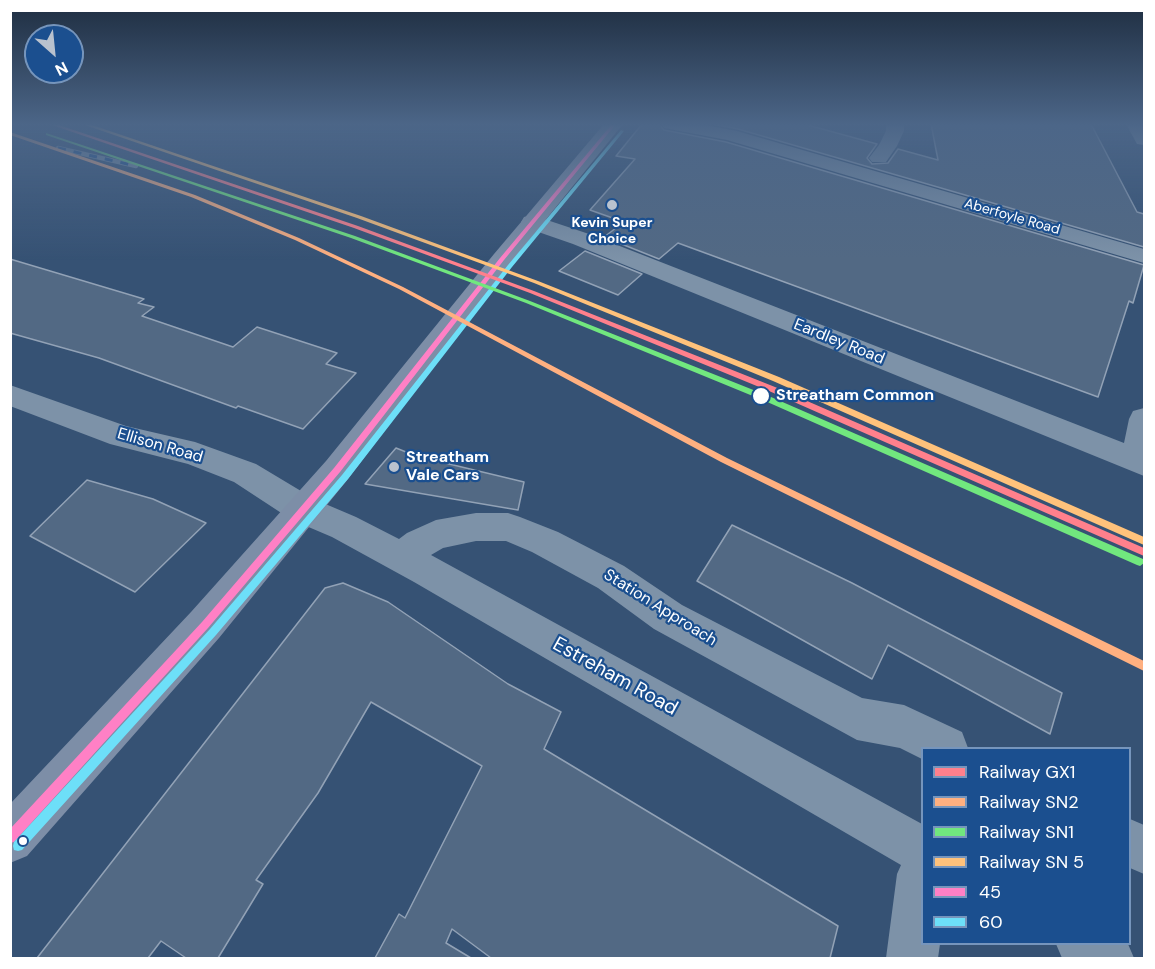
<!DOCTYPE html>
<style>
body{margin:0}
#map{position:relative;width:1155px;height:969px;overflow:hidden;background:#365274;font-family:"DM Sans",sans-serif}
canvas{display:block}
.frame{position:absolute;inset:0;border:12px solid #fff;pointer-events:none}
.legend{position:absolute;left:921px;top:747px;width:210px;height:198px;box-sizing:border-box;background:#1b4f8f;border:2px solid #7695bc;margin:0;padding:8px 10px;list-style:none;font-size:18px;color:#fff}
.legend li{display:flex;align-items:center;gap:12px;height:30px}
.legend b{width:30px;border:2px solid #7695bc}
.north{position:absolute;left:24px;top:24px;width:60px;height:60px;box-sizing:border-box;background:#1b4f8f;border:2px solid #7695bc;border-radius:50%;rotate:153deg;font-size:16px;font-weight:700;line-height:24px;text-align:center;color:#fff}
.north::after{content:'';display:block;margin:auto;width:21px;height:27px;background:#b9c2ce;clip-path:polygon(50% 0,100% 100%,50% 72%,0 100%)}
</style>
<div id="map">
<canvas width="1155" height="969"></canvas>
<div class="frame"></div>
<ul class="legend">
<li><b style="height:8px;background:#ff808c"></b>Railway GX1</li>
<li><b style="height:8px;background:#ffb080"></b>Railway SN2</li>
<li><b style="height:8px;background:#71e77e"></b>Railway SN1</li>
<li><b style="height:8px;background:#ffc27b"></b>Railway SN 5</li>
<li><b style="height:8px;background:#ff80c5"></b>45</li>
<li><b style="height:8px;background:#6ddff8"></b>60</li>
</ul>
<div class="north">N</div>
</div>
<script>
const ctx = document.querySelector('canvas').getContext('2d');
ctx.lineJoin = 'round';
function fillPath(path, color) { ctx.fillStyle = color; ctx.fill(path, 'evenodd'); }
const toPath = rows => new Path2D(rows.map(r => 'M' + r).join(''));
function strokePath(path, color, width, dash) { ctx.strokeStyle = color; ctx.lineWidth = width; ctx.lineCap = dash ? 'butt' : 'round'; ctx.setLineDash(dash || []); ctx.stroke(path); }
function write(font, color, halo, rows, align = 'center') {
  ctx.font = font + ' "DM Sans",sans-serif'; ctx.lineWidth = 4.5; ctx.setLineDash([]); ctx.textBaseline = 'middle'; ctx.strokeStyle = halo; ctx.fillStyle = color; for (const [text, x, y, turn = 0] of rows) {
    ctx.save(); ctx.translate(x, y); ctx.rotate((+turn || 0) * Math.PI / 180); ctx.textAlign = isNaN(turn) ? turn : align; if (halo) ctx.strokeText(text, 0, 0); ctx.fillText(text, 0, 0); ctx.restore();
  }
}
const building = toPath([
 [642,124,659,124,664,130,726,142,1144,265,1133,303,1129,301,1098,397,678,243,659,259,604,237,624,222,590,210,635,159,616,156,642,124],
 [712,124,804,124,877,144,867,158,872,164,888,163,898,149,938,160,931,124,1091,124,1137,212,1144,214,1144,247,738,129,712,124],
 [585,251,642,274,618,295,559,271,585,251],
 [10,259,144,299,138,303,154,307,142,316,233,347,257,327,337,353,326,364,356,373,303,429,238,406,236,408,99,358,10,333,10,259],
 [396,448,416,456,524,482,518,510,365,484,396,448],
 [87,480,153,499,206,523,135,592,30,536,87,480],
 [732,525,852,583,1062,693,1050,734,888,645,872,679,697,581,732,525],
 [343,583,388,602,508,684,561,712,544,749,838,926,830,958,491,958,452,929,446,943,471,958,375,958,399,914,405,918,482,766,371,702,318,793,256,880,263,884,218,958,186,958,161,941,148,958,37,958,325,588,343,583]
]);
fillPath(building, '#526984');
strokePath(building, '#92a2b6', 1.5);
fillPath(toPath([
 [661,124,700,124,737,131,1144,249,1144,263,727,140,664,128,661,124],
 [886,124,904,124,904,131,897,146,886,162,872,162,869,158,879,145,886,131,886,124],
 [1126,124,1144,124,1144,145,1137,144,1126,124],
 [532,215,589,234,1124,443,1129,419,1133,411,1144,408,1144,476,573,244,524,227,521,222,524,217,532,215],
 [10,385,126,426,195,442,256,464,316,500,356,517,399,539,407,533,436,520,476,513,508,513,520,517,558,532,624,566,682,605,862,698,904,705,962,732,968,748,922,748,922,759,900,748,857,740,654,629,598,588,532,552,506,541,476,541,443,548,431,555,922,824,922,944,940,944,938,958,886,958,897,874,901,865,414,582,332,537,292,520,234,482,188,464,110,444,10,406,10,385],
 [1130,819,1144,825,1144,874,1130,868,1130,819],
 [1056,944,1128,944,1134,958,1062,958,1056,944]
]), '#7d92a8');
fillPath(toPath([
 [604,124,623,124,510,264,348,479,219,638,27,856,10,863,10,804,191,612,326,461,494,254,604,124]
]), '#7d8ea7');
const rail = toPath([
 [58,148,136,166]
]);
strokePath(rail, '#7e92a7', 4.5);
strokePath(rail, '#1b4f8f', 3, [8]);
fillPath(toPath([
 [612,124,616,124,504,260,340,472,208,628,14,842,10,843,10,829,202,622,334,468,500,258,612,124]
]), '#ff80c5');
fillPath(toPath([
 [621,130,624,131,512,267,348,479,216,635,22,850,18,851,14,850,13,846,14,842,210,629,342,475,508,265,621,130]
]), '#6ddff8');
fillPath(toPath([
 [49,124,56,124,358,226,534,291,775,387,1144,548,1144,556,769,391,530,293,354,228,49,124]
]), '#ff808c');
fillPath(toPath([
 [10,132,195,195,299,238,403,287,727,458,1144,661,1144,671,721,462,399,289,295,240,191,197,10,135,10,132]
]), '#ffb080');
fillPath(toPath([
 [46,133,355,236,530,301,771,397,1143,559,1144,563,1140,566,1137,565,765,401,526,303,351,238,46,135,46,133]
]), '#71e77e');
fillPath(toPath([
 [82,124,89,124,361,216,538,281,779,377,1144,537,1144,545,773,381,534,283,357,218,82,124]
]), '#ffc27b');
const sky = ctx.createLinearGradient(0, 0, 0, 260);
sky.addColorStop(0, '#1e2d40');
sky.addColorStop(0.48, '#4c6688');
sky.addColorStop(1, '#4c668800');
ctx.fillStyle = sky;
ctx.fillRect(0, 0, 1155, 260);
for (const [x, y, r, color] of [
 [612,205,6,"#b9c2ce"],
 [761,396,9,"#fff"],
 [394,467,6,"#b9c2ce"],
 [23,841,5,"#fff"]
]) { const dot = new Path2D(); dot.arc(x, y, r, 0, 2 * Math.PI); ctx.fillStyle = color; ctx.fill(dot); strokePath(dot, '#1b4f8f', 2); }
write('14px', '#fff', '#1b4f8f', [
 ["Aberfoyle Road",1012,217,16]
]);
write('bold 14px', '#fff', '#1b4f8f', [
 ["Kevin Super",612,223],
 ["Choice",612,239]
]);
write('16px', '#fff', '#1b4f8f', [
 ["Eardley Road",839,342,22],
 ["Ellison Road",160,446,16],
 ["Station Approach",660,608,32]
]);
write('bold 16px', '#fff', '#1b4f8f', [
 ["Streatham Common",776,396]
], 'left');
write('bold 16px', '#fff', '#1b4f8f', [
 ["Streatham",406,458],
 ["Vale Cars",406,476]
], 'left');
write('20px', '#fff', '#1b4f8f', [
 ["Estreham Road",615,677,29]
]);
</script>
